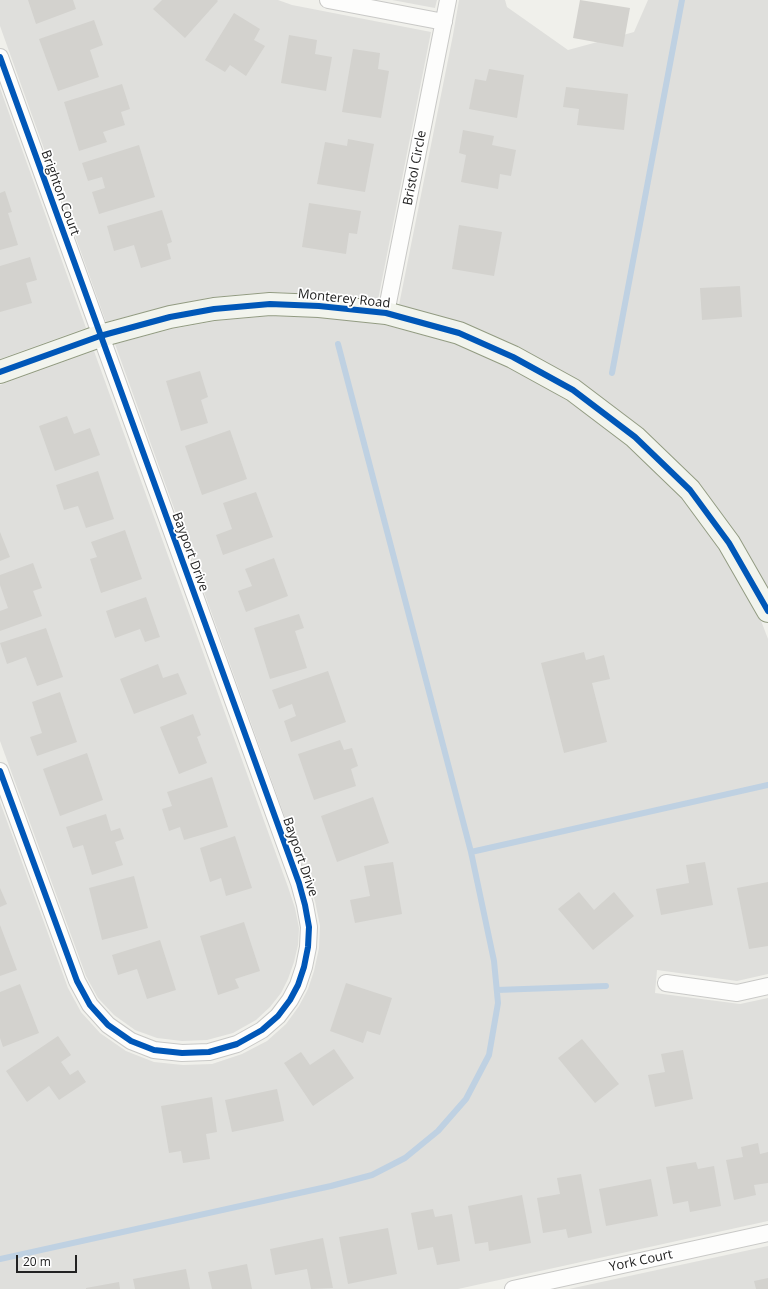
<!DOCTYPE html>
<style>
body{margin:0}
#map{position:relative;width:768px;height:1289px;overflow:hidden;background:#f0f0eb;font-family:"Open Sans",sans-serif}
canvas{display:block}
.scale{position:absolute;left:16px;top:1255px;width:61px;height:18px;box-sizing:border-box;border:2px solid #222;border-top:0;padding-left:5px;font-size:12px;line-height:14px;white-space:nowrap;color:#222;-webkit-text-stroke:3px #fff;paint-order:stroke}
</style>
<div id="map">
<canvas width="768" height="1289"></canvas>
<div class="scale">20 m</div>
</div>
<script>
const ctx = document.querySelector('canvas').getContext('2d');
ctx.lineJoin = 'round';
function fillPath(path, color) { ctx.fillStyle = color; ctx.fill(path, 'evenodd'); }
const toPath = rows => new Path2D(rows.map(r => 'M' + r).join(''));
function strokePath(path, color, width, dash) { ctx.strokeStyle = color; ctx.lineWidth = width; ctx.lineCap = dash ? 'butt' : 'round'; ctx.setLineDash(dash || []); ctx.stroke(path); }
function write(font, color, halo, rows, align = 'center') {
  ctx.font = font + ' "Open Sans",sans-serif'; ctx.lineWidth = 3.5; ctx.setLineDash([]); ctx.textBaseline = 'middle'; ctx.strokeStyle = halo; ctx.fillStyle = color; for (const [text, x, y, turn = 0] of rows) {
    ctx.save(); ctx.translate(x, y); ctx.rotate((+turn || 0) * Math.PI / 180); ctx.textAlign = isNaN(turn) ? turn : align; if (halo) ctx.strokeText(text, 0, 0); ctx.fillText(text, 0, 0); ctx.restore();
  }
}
fillPath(toPath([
 [0,0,278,0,292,5,431,32,378,300,320,294,268,292,213,297,168,306,106,322,0,26],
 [392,0,437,0,435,8],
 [459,0,505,0,507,7,568,50,634,32,648,0,768,0,768,588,737,536,698,483,641,427,579,381,517,346,461,322,399,305,453,35],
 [0,88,86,328,0,359],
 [270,316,319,317,385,325,456,344,509,367,568,401,629,446,682,498,721,550,756,609,758,618,760,618,768,639,768,974,737,981,657,970,655,993,740,1004,768,998,768,1221,458,1289,0,1289,0,802,68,988,81,1012,100,1033,126,1051,154,1062,183,1065,212,1064,242,1054,267,1041,286,1024,299,1006,308,989,314,971,319,948,320,926,315,901,115,344,172,329,216,321],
 [94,351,288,887,295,908,299,928,298,945,294,962,288,979,281,993,270,1007,256,1020,233,1033,207,1040,182,1041,157,1038,135,1030,114,1015,98,998,86,976,0,741,0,385],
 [768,1246,768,1289,569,1289]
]), '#dfdfdc');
strokePath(toPath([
 [612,373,682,0],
 [471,852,768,785],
 [497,990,606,986],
 [0,1259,331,1186,372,1175,405,1158,438,1131,466,1099,489,1055,498,1003,494,961,471,852,338,344]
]), '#bfd1e2', 6);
fillPath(toPath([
 [28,0,73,0,76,9,36,24],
 [162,0,217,0,218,1,185,38,153,9],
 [580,0,630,8,623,47,573,38],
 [234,13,260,29,254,40,265,46,246,76,230,65,225,72,205,60],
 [94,20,103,45,90,50,99,77,58,91,39,39],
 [289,35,317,40,315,54,332,57,326,91,281,83],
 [353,49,380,53,378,69,389,71,381,118,342,112],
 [489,69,524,75,517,118,469,109,475,79,486,81],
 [122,84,130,109,121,112,125,125,103,132,107,142,79,151,64,102],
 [566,87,628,94,624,130,577,125,579,109,563,107],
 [463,130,494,136,492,145,516,150,511,176,500,174,498,189,461,182,466,155,459,153],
 [348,139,374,144,365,192,317,184,325,142,347,146],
 [139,145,155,197,99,214,92,192,105,188,102,177,88,181,82,163],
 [5,191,12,212,8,213,18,245,0,250,0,193],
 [309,203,361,211,357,234,349,233,346,254,302,247],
 [162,210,172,242,167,244,171,259,141,268,134,245,114,251,107,226],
 [459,225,502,232,494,276,452,269],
 [30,257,37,280,26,283,32,303,0,312,0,266],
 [740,286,742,317,702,320,700,288],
 [200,371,208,397,201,400,208,423,181,431,166,381],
 [67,416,74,434,90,428,100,455,55,471,39,426],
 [230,430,247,479,202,495,185,446],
 [98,471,114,519,86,528,78,506,64,510,56,485],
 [256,492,273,537,223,555,216,535,232,529,223,503],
 [125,530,142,579,101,593,90,559,97,557,91,542],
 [0,532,10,557,0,561],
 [274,558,288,596,246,612,238,591,252,586,245,569],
 [33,563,42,588,33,591,42,616,0,631,0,611,8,608,0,585,0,575],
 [146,597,160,637,145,642,140,629,115,638,106,611],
 [299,614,304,628,295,631,307,668,270,679,254,628],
 [46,628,63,677,37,686,26,657,7,664,0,643],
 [584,652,586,660,604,655,610,679,592,683,607,742,564,753,541,663],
 [158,664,163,678,178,673,187,694,134,714,120,679],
 [328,671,346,722,291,742,284,721,296,716,292,704,279,709,272,690],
 [60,692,77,742,37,756,30,737,42,733,32,702],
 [193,714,201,735,197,737,207,763,179,774,160,727],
 [340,740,344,750,352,748,358,766,351,769,356,786,314,800,298,754],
 [87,753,103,800,60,816,43,769],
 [212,777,228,827,184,840,180,827,169,831,162,809,172,806,167,792],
 [373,797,389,843,337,862,321,816],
 [106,814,111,831,120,828,124,839,115,842,123,865,92,875,83,845,73,848,66,827],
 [235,836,252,888,226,896,221,878,210,882,200,848],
 [393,862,402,914,355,923,350,900,370,896,364,866],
 [705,862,713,905,661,915,656,889,689,883,686,865],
 [134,876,148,928,102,940,89,888],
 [768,882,768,946,749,949,737,888],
 [0,888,7,904,0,907],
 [579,892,594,910,614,892,634,916,593,950,558,909],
 [244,922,260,971,235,979,239,988,218,995,200,936],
 [0,925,17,970,0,976],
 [160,940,176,990,147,999,137,969,118,975,112,955],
 [346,983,392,998,380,1035,367,1031,363,1043,330,1031],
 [20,984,39,1033,3,1047,0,1038,0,992],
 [58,1036,71,1055,61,1062,70,1075,78,1070,86,1082,59,1100,49,1086,27,1102,6,1071],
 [582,1039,619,1084,595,1103,558,1058],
 [334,1049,354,1078,313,1106,284,1063,301,1052,310,1065],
 [683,1050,693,1099,655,1107,648,1075,665,1072,661,1054],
 [277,1089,284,1121,232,1132,225,1100],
 [212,1097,217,1132,206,1134,210,1159,183,1163,181,1151,169,1153,161,1106],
 [758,1143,760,1154,768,1152,768,1183,754,1185,756,1195,734,1200,726,1160,743,1157,741,1147],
 [696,1162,698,1169,714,1166,721,1206,690,1212,688,1201,673,1204,666,1167],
 [581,1174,592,1233,568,1238,566,1229,543,1233,537,1198,560,1194,557,1178],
 [651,1179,658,1216,606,1226,599,1189],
 [522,1195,531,1243,489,1251,488,1242,475,1244,468,1206],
 [433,1209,435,1217,452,1214,460,1261,437,1265,433,1247,418,1250,411,1213],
 [388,1228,397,1274,348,1284,339,1237],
 [323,1238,333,1288,311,1289,307,1269,275,1275,270,1249],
 [247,1264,252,1289,212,1289,208,1272],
 [186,1269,190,1289,135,1289,133,1279],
 [768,1278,768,1289,756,1289,754,1281],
 [119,1282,120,1289,86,1289,86,1288]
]), '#d3d2ce');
const street = toPath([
 [328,0,444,22],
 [0,57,299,883,305,905,309,927,308,947,304,967,298,985,290,1000,278,1016,262,1030,237,1044,209,1052,182,1053,154,1050,131,1041,108,1025,90,1005,77,981,0,771],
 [386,313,448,0],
 [666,983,737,993,768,986],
 [513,1289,768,1233]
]);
const secondary = toPath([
 [0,372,100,336,170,317,214,309,270,304,319,306,386,313,459,333,513,357,573,390,635,437,690,490,729,543,768,611]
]);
strokePath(street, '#c9c9c7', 18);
strokePath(secondary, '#929b82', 24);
strokePath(street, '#fdfdfc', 16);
strokePath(secondary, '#f2f4ed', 22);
strokePath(toPath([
 [0,57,299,883,305,905,309,927,308,947,304,967,298,985,290,1000,278,1016,262,1030,237,1044,209,1052,182,1053,154,1050,131,1041,108,1025,90,1005,77,981,0,771],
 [0,372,100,336,170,317,214,309,270,304,319,306,386,313,459,333,513,357,573,390,635,437,690,490,729,543,768,611]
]), '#0057b8', 6);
write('13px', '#222', '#fff', [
 ["Bristol Circle",415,168,-79],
 ["Brighton Court",60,193,70],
 ["Monterey Road",344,299,6],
 ["Bayport Drive",190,552,70],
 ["Bayport Drive",300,857,71],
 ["York Court",641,1261,-12]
]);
</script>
